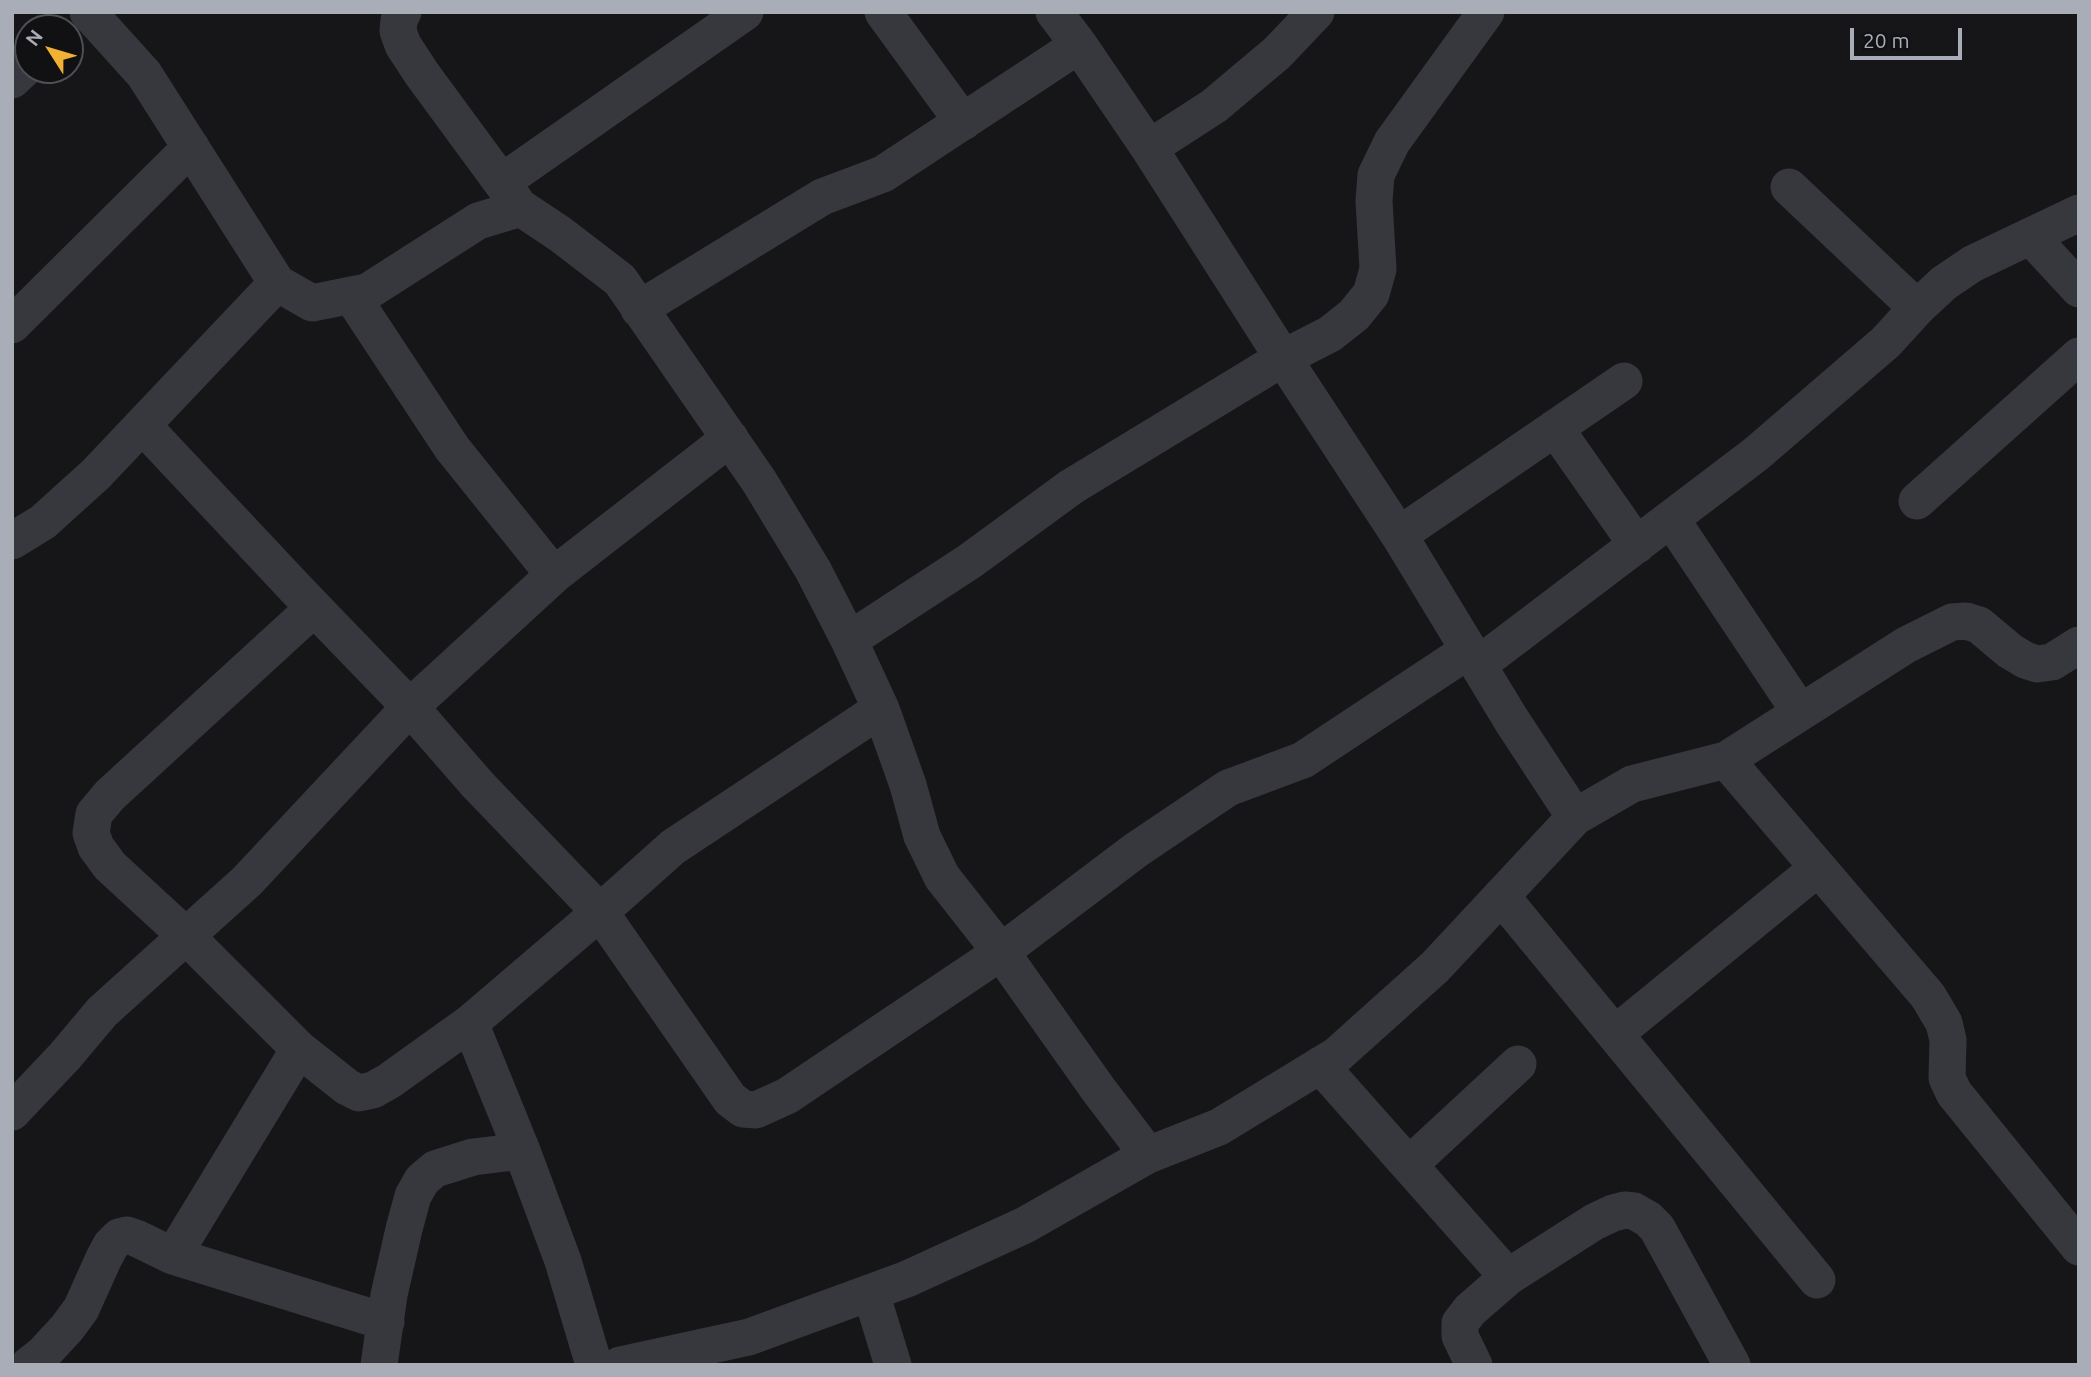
<!DOCTYPE html>
<style>
body{margin:0}
#map{position:relative;width:2091px;height:1377px;overflow:hidden;background:#161618;font-family:Ubuntu,sans-serif}
canvas{display:block}
.frame{position:absolute;inset:0;border:14px solid #a8adb8;pointer-events:none}
.north{position:absolute;left:14px;top:14px;width:70px;height:70px;box-sizing:border-box;background:#111113;border:2px solid #4d4f55;border-radius:50%;rotate:307deg;font-size:19px;font-weight:700;line-height:28px;text-align:center;color:#a8adb8}
.north::after{content:'';display:block;margin:auto;width:24px;height:32px;background:#f2b134;clip-path:polygon(50% 0,100% 100%,50% 72%,0 100%)}
.scale{position:absolute;left:1850px;top:28px;width:112px;height:32px;box-sizing:border-box;border:4px solid #a8adb8;border-top:0;padding-left:9px;font-size:21px;line-height:24px;white-space:nowrap;color:#a8adb8;-webkit-text-stroke:5px #111113;paint-order:stroke}
</style>
<div id="map">
<canvas width="2091" height="1377"></canvas>
<div class="frame"></div>
<div class="north">N</div>
<div class="scale">20 m</div>
</div>
<script>
const ctx = document.querySelector('canvas').getContext('2d');
ctx.lineJoin = 'round';
const toPath = rows => new Path2D(rows.map(r => 'M' + r).join(''));
function strokePath(path, color, width, dash) { ctx.strokeStyle = color; ctx.lineWidth = width; ctx.lineCap = dash ? 'butt' : 'round'; ctx.setLineDash(dash || []); ctx.stroke(path); }
strokePath(toPath([
 [88,12,144,74,277,283,312,303,367,292,478,221,521,208,560,234,620,280,759,481,813,570,849,640,970,561,1071,487,1283,358,1149,148,1079,45,1054,12],
 [403,12,399,20,398,31,403,45,422,74,516,202],
 [883,12,963,122],
 [1486,12,1392,142,1376,175,1374,201,1378,269,1371,294,1354,315,1330,334,1283,358,1399,535,1512,721,1575,817,1632,784,1726,760,1906,645,1952,622,1966,621,1979,625,2010,651,2025,660,2037,664,2052,662,2079,645],
 [12,80,28,65],
 [1149,148,1214,106,1277,53,1316,12],
 [502,182,745,12],
 [1789,187,1917,308],
 [2030,236,2079,289],
 [351,295,452,448,554,575],
 [639,309,822,197,883,174,1079,45],
 [12,325,191,147],
 [143,426,297,590,410,707,478,785,600,912,470,1023,522,1151,563,1261,594,1365],
 [1555,428,1637,545],
 [1917,501,2079,356],
 [1671,519,1800,712],
 [1399,535,1624,381],
 [12,541,43,522,96,474,277,283],
 [849,640,881,709,908,785,922,836,942,877,1001,952,1098,1089,1148,1155,1219,1127,1337,1055,1435,967,1575,817],
 [1478,665,1756,454,1886,342,1917,308,1944,283,1972,264,2079,213],
 [881,709,673,847,600,912,730,1099,743,1109,756,1110,787,1096,1001,952,1136,850,1228,788,1303,760,1469,650],
 [1726,760,1928,996,1944,1023,1948,1040,1947,1078,1954,1093,2079,1247],
 [1501,896,1817,1280],
 [1615,1034,1818,868],
 [299,1049,347,1087,359,1093,373,1090,389,1081,470,1023],
 [1320,1065,1508,1277],
 [12,1112,65,1056,102,1012,186,936,110,866,96,847,91,833,94,814,110,795,314,608],
 [1409,1165,1518,1064],
 [173,1256,386,1322],
 [871,1293,893,1365],
 [29,1365,43,1354,67,1328,81,1309,104,1258,111,1245,119,1237,127,1235,136,1238,173,1256,299,1049,186,936,247,881,410,707,554,575,730,438],
 [379,1365,389,1295,404,1229,413,1196,422,1180,435,1169,473,1157,522,1151],
 [620,1365,749,1337,907,1279,1025,1225,1148,1155],
 [1474,1365,1460,1336,1460,1323,1470,1310,1508,1277,1594,1222,1613,1213,1625,1210,1634,1211,1648,1219,1657,1228,1732,1365]
]), '#37383d', 37);
</script>
